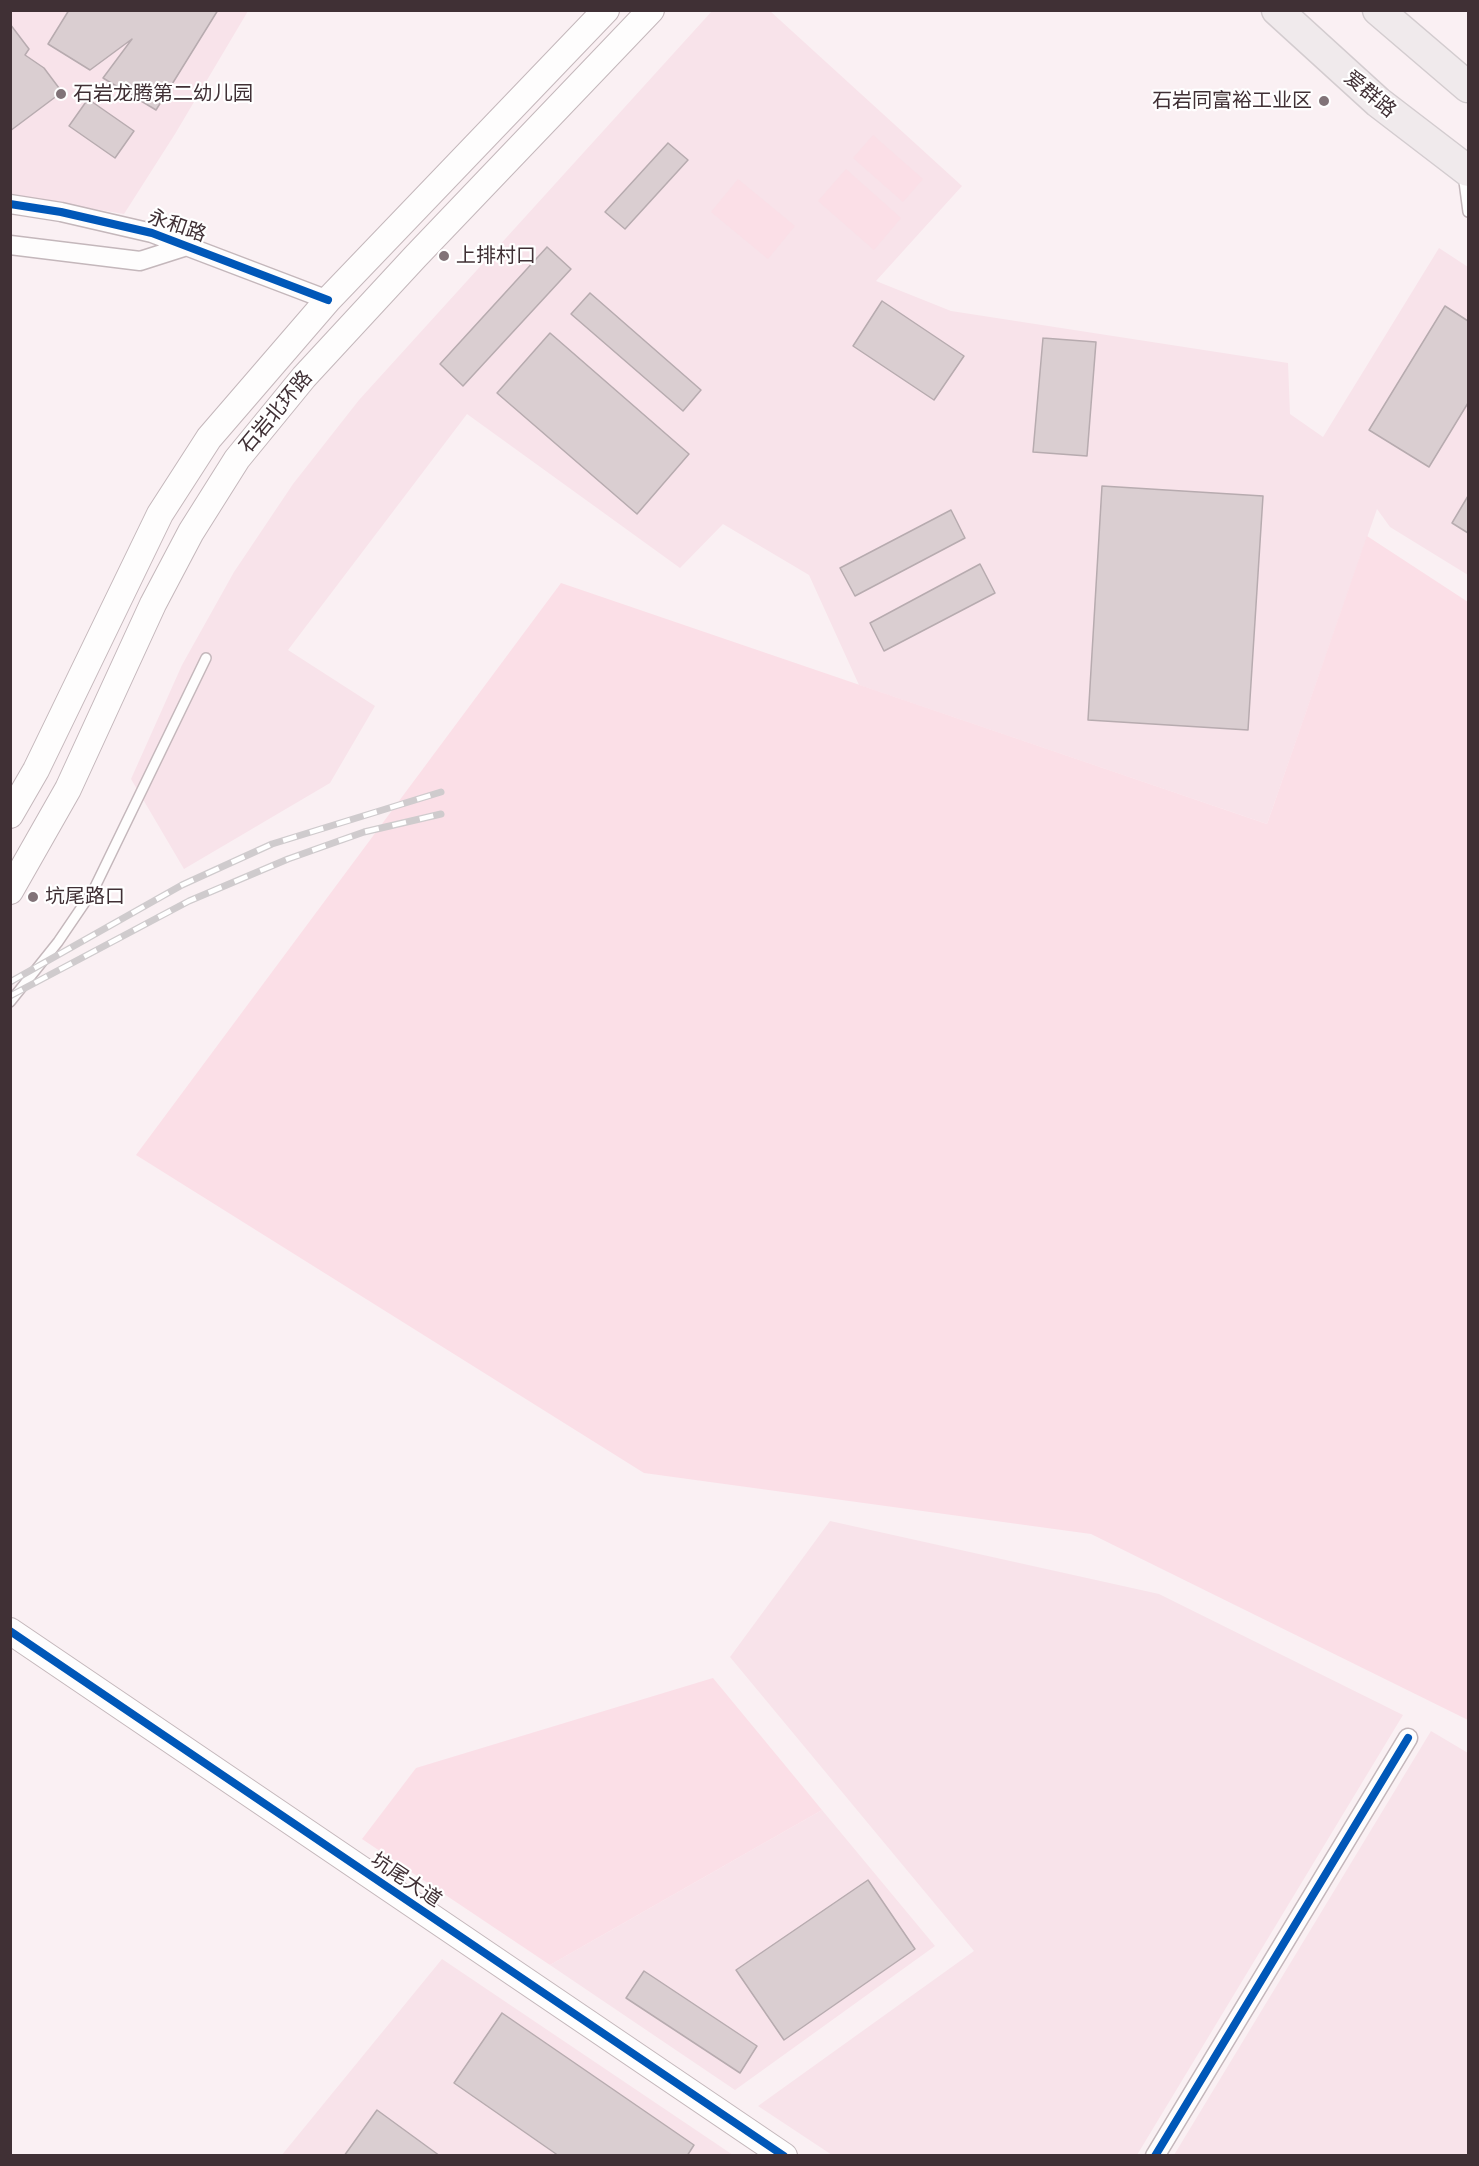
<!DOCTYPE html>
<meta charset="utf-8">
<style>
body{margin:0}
#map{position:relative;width:1479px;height:2166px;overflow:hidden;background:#faf0f3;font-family:"Public Sans",sans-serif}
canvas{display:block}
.frame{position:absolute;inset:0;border:12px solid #403035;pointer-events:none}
</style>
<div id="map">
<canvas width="1479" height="2166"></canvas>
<div class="frame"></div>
</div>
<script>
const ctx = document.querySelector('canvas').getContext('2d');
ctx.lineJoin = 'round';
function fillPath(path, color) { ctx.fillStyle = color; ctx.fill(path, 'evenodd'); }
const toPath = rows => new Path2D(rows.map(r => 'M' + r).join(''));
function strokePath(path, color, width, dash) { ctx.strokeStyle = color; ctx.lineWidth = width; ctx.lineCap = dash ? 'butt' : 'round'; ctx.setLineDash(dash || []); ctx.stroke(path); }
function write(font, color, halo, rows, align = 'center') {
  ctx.font = font + ' "Public Sans","Noto Sans SC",sans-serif'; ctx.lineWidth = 4.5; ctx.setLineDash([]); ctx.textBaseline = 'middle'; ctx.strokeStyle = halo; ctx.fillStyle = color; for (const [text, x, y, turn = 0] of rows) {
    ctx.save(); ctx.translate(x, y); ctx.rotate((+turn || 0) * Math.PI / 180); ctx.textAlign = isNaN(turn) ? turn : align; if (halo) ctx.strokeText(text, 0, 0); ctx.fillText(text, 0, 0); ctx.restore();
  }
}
fillPath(toPath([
 [10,11,248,11,175,134,124,214,11,195],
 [712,11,770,11,962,186,876,281,951,311,1288,363,1290,414,1323,437,1439,248,1468,267,1468,575,1390,527,1377,509,1267,824,859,685,809,575,723,524,680,568,467,414,288,650,375,706,330,783,184,869,131,779,182,665,234,572,293,484,359,400],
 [830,1521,1159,1594,1403,1715,1137,2155,832,2155,758,2106,974,1951,730,1657],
 [1431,1731,1468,1753,1468,2155,1174,2155],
 [822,1810,935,1946,735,2090,550,1965],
 [442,1959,733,2155,281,2156]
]), '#f8e3ea');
fillPath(toPath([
 [873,135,923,179,903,202,853,158],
 [846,169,901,218,874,250,818,201],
 [738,179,795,226,768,259,711,212],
 [1367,536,1468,602,1468,1720,1091,1534,644,1473,136,1155,561,583,1267,824],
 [713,1678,822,1810,550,1965,362,1839,416,1768]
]), '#fbdfe7');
const building = toPath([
 [69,10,218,10,156,110,103,78,132,39,90,70,48,44,69,10],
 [10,24,29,49,25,55,44,68,62,92,10,131,10,24],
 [88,99,134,131,115,158,69,126,88,99],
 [668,143,688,160,625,229,605,212,668,143],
 [547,247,571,269,463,386,440,364,547,247],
 [590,293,701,390,683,411,571,314,590,293],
 [882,301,964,356,934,400,853,346,882,301],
 [1445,306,1468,321,1468,403,1429,467,1369,430,1445,306],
 [550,333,689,454,637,514,497,393,550,333],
 [1043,338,1096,342,1087,456,1033,452,1043,338],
 [1102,486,1263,496,1248,730,1088,720,1102,486],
 [1468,496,1468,533,1452,523,1468,496],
 [951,510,965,538,855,596,840,568,951,510],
 [980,564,995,593,884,651,870,623,980,564],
 [868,1880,915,1949,784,2040,736,1970,868,1880],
 [644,1971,757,2046,740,2073,626,1998,644,1971],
 [502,2013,694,2145,687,2156,559,2156,454,2083,502,2013],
 [377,2110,440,2156,344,2156,377,2110]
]);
fillPath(building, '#daced1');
strokePath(building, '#b7abaf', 1.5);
const lane = toPath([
 [1463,174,1468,212],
 [10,1002,58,942,94,889,206,658]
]);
const street = toPath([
 [10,204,61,212,152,233,328,300],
 [10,245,140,261,187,246],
 [1155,2156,1408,1738]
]);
const secondary = toPath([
 [10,815,36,770,160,514,209,438,328,300,606,10],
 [10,891,68,789,153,604,191,532,237,459,304,377,415,257,651,10],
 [10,1631,784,2156]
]);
const primary = toPath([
 [1277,10,1378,102,1468,171],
 [1378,10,1468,87]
]);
strokePath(lane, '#c4b7bb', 12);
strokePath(street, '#c4b7bb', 21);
strokePath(secondary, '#c4b7bb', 28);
strokePath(primary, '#d3cccf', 33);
strokePath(lane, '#fefdfd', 9);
strokePath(street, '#fefdfd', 18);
strokePath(secondary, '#fefdfd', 26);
strokePath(primary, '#f0eaec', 30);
const rail = toPath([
 [10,982,182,885,272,844,441,792],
 [10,996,189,901,288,859,364,832,441,814]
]);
strokePath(rail, '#cfcbcd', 7);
strokePath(rail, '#fff', 4.5, [14]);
strokePath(toPath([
 [10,204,61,212,152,233,328,300],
 [10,1631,784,2156],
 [1155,2156,1408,1738]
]), '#0057b8', 8);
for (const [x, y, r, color] of [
 [61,94,6,"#817378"],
 [1324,101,6,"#817378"],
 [444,256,6,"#817378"],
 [33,897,6,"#817378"]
]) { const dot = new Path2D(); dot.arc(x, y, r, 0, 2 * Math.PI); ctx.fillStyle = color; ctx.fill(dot); strokePath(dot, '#fff', 2); }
write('20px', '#403035', '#fff', [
 ["石岩龙腾第二幼儿园",73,94],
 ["石岩同富裕工业区",1312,101,"right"],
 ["上排村口",456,256],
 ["坑尾路口",45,897]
], 'left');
write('20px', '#403035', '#fff', [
 ["爱群路",1370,94,40],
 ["永和路",177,226,19],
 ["石岩北环路",276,412,-50],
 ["坑尾大道",406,1880,34]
]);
</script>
